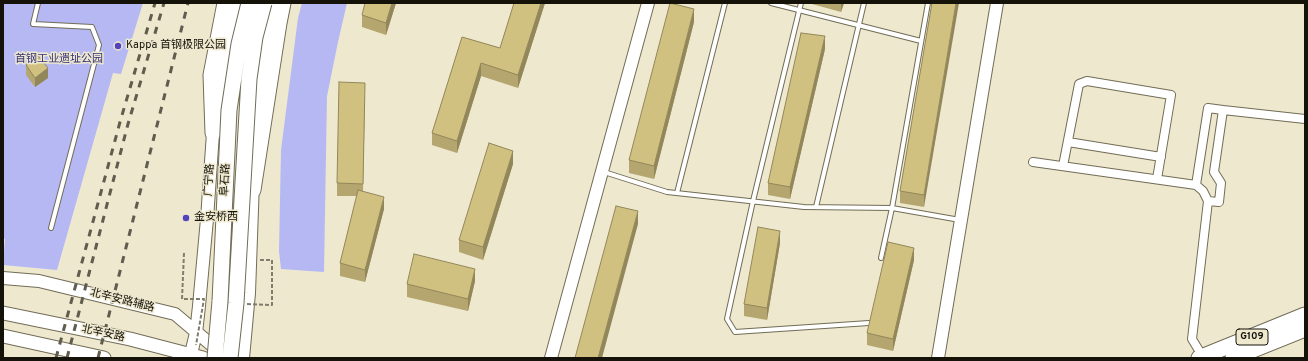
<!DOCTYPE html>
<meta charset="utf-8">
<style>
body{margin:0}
#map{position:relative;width:1308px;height:361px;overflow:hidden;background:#eee8cf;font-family:Overpass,sans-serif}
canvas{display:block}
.frame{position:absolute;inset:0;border:4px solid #141209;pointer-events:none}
</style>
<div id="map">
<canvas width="1308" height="361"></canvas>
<div class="frame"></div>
</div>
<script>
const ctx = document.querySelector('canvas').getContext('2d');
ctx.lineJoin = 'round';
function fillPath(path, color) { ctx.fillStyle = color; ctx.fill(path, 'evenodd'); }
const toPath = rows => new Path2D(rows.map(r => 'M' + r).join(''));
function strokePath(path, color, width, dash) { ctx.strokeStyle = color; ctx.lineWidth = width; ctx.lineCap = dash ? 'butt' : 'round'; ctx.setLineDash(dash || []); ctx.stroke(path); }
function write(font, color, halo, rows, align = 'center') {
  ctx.font = font + ' Overpass,"Noto Sans SC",sans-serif'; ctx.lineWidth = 3; ctx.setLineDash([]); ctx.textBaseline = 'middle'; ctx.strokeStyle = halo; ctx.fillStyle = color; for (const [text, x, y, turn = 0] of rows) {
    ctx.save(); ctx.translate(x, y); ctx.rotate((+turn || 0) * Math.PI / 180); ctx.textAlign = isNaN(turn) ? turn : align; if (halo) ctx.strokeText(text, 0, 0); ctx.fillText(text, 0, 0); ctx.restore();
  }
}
fillPath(toPath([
 [3,3,143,3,121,74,113,73,57,270,3,265,5,239,3,238],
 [302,3,347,3,338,42,327,96,324,272,281,269,279,251,281,150,298,18]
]), '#b5b8f3');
const lane = toPath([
 [38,3,33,24,92,27,99,45,51,228],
 [771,3,921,41],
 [801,3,753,201,727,319,735,332,869,323],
 [604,172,667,192,804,207,892,208,960,220],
 [677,193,725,3],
 [816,207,864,3],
 [881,258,892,208,928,3]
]);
const street = toPath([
 [1223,110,1305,119],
 [1068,142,1161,157],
 [1033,162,1196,185,1203,191,1208,201,1192,339,1203,357],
 [1063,166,1079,84,1087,81,1171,95,1157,179],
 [1196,185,1208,108,1223,110,1214,172,1221,183,1219,202,1208,201]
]);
const secondary = toPath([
 [253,150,259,85,267,30,274,3],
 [3,278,39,281,175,314,221,353],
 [190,358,196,333,199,306,207,219,213,133,228,43,238,3],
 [243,358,249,293,253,181],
 [551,358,648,3],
 [938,358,997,3]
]);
const primary = toPath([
 [3,313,130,339,203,358],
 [3,336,104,358]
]);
const highway = toPath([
 [213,133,211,75,225,3],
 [253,190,279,23,283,3],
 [1199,358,1305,315],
 [1233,358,1305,329]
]);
strokePath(lane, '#716c56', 6);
strokePath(street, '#716c56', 10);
strokePath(secondary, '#716c56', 14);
strokePath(primary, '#716c56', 15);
strokePath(highway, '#716c56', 17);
strokePath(toPath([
 [260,260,272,260]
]), '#817d6c', 2, [4, 2]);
strokePath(lane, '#fff', 4);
strokePath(street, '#fff', 8);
strokePath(secondary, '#fff', 12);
strokePath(primary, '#fff', 13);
strokePath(highway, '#fff', 15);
strokePath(toPath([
 [56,358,120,122,155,3],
 [67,358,128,124,164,3],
 [98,358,188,3]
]), '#605c4e', 3, [7, 7]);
const highwayBridge = toPath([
 [215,358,220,301,229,110,239,44,249,3],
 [230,358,236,303,249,79,255,37,264,3]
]);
strokePath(highwayBridge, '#716c56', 17, []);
strokePath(toPath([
 [184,253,182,299,204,299,196,345],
 [247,304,272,305,272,260]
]), '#817d6c', 2, [4, 2]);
strokePath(highwayBridge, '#fff', 15);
fillPath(toPath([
 [396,3,386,35,362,27,362,15],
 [514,3,545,3,518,88,481,76,457,153,432,145,432,133,462,37,500,48],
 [812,3,844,3,841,12,812,4],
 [932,3,924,207,900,203,900,191],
 [694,22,654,179,629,173,629,160],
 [825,49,790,199,768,195,768,183],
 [26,65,48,78,35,87,26,75],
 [365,96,363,192,384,209,365,282,340,276,340,263,357,196,337,196,337,183],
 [513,164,483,260,459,252,459,240],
 [780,243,767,320,744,316,744,304],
 [914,260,893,351,867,345,867,333],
 [475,281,468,311,407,297,407,284]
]), '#b4a66e');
fillPath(toPath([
 [392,3,396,3,386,35,386,23],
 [541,3,545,3,518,88,518,75],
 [841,3,844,3,841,12],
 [956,3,959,3,924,207,924,195],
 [694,9,694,22,654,179,654,166],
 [825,36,825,49,790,199,790,187],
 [481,63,481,76,457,153,457,141],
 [48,68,48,78,35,87,35,78],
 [513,151,513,164,483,260,483,247],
 [384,197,384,209,365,282,365,270],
 [638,211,638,224,602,358,598,358],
 [780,231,780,243,767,320,767,308],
 [914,248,914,260,893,351,893,339],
 [475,269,475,281,468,311,468,299]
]), '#92875a');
const building = toPath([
 [365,3,392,3,386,23,362,15,365,3],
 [514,3,541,3,518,75,481,63,457,141,432,133,462,37,500,48,514,3],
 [670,3,694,9,654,166,629,160,670,3],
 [932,3,956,3,924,195,900,191,932,3],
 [801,33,825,36,790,187,768,183,801,33],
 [38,56,48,68,35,78,26,65,38,56],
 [339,82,365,83,363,184,337,183,339,82],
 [489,143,513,151,483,247,459,240,489,143],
 [358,190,384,197,365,270,340,263,358,190],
 [616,206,638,211,598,358,575,358,616,206],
 [758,227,780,231,767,308,744,304,758,227],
 [888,242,914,248,893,339,867,333,888,242],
 [414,254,475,269,468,299,407,284,414,254]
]);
fillPath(building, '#d1c180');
strokePath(building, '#92875a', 1);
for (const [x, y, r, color] of [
 [118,46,4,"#5144bc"],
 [186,218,4,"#5144bc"]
]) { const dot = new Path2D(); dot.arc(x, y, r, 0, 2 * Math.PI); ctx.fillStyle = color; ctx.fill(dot); strokePath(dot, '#eee8cf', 1.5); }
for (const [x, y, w] of [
 [1252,337,32]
]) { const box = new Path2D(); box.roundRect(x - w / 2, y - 8, w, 16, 3); ctx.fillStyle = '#eee8cf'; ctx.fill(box); strokePath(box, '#141209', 1); }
write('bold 10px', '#141209', null, [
 ["G109",1252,337]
]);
write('11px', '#141209', '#eee8cf', [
 ["Kappa 首钢极限公园",126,46],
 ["金安桥西",194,218]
], 'left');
write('11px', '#353076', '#eee8cf', [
 ["首钢工业遗址公园",59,60]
]);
write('11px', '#141209', '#eee8cf', [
 ["广宁路",210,180,-86],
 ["阜石路",226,180,-87],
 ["北辛安路辅路",122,301,14],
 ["北辛安路",103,334,12]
]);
</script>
